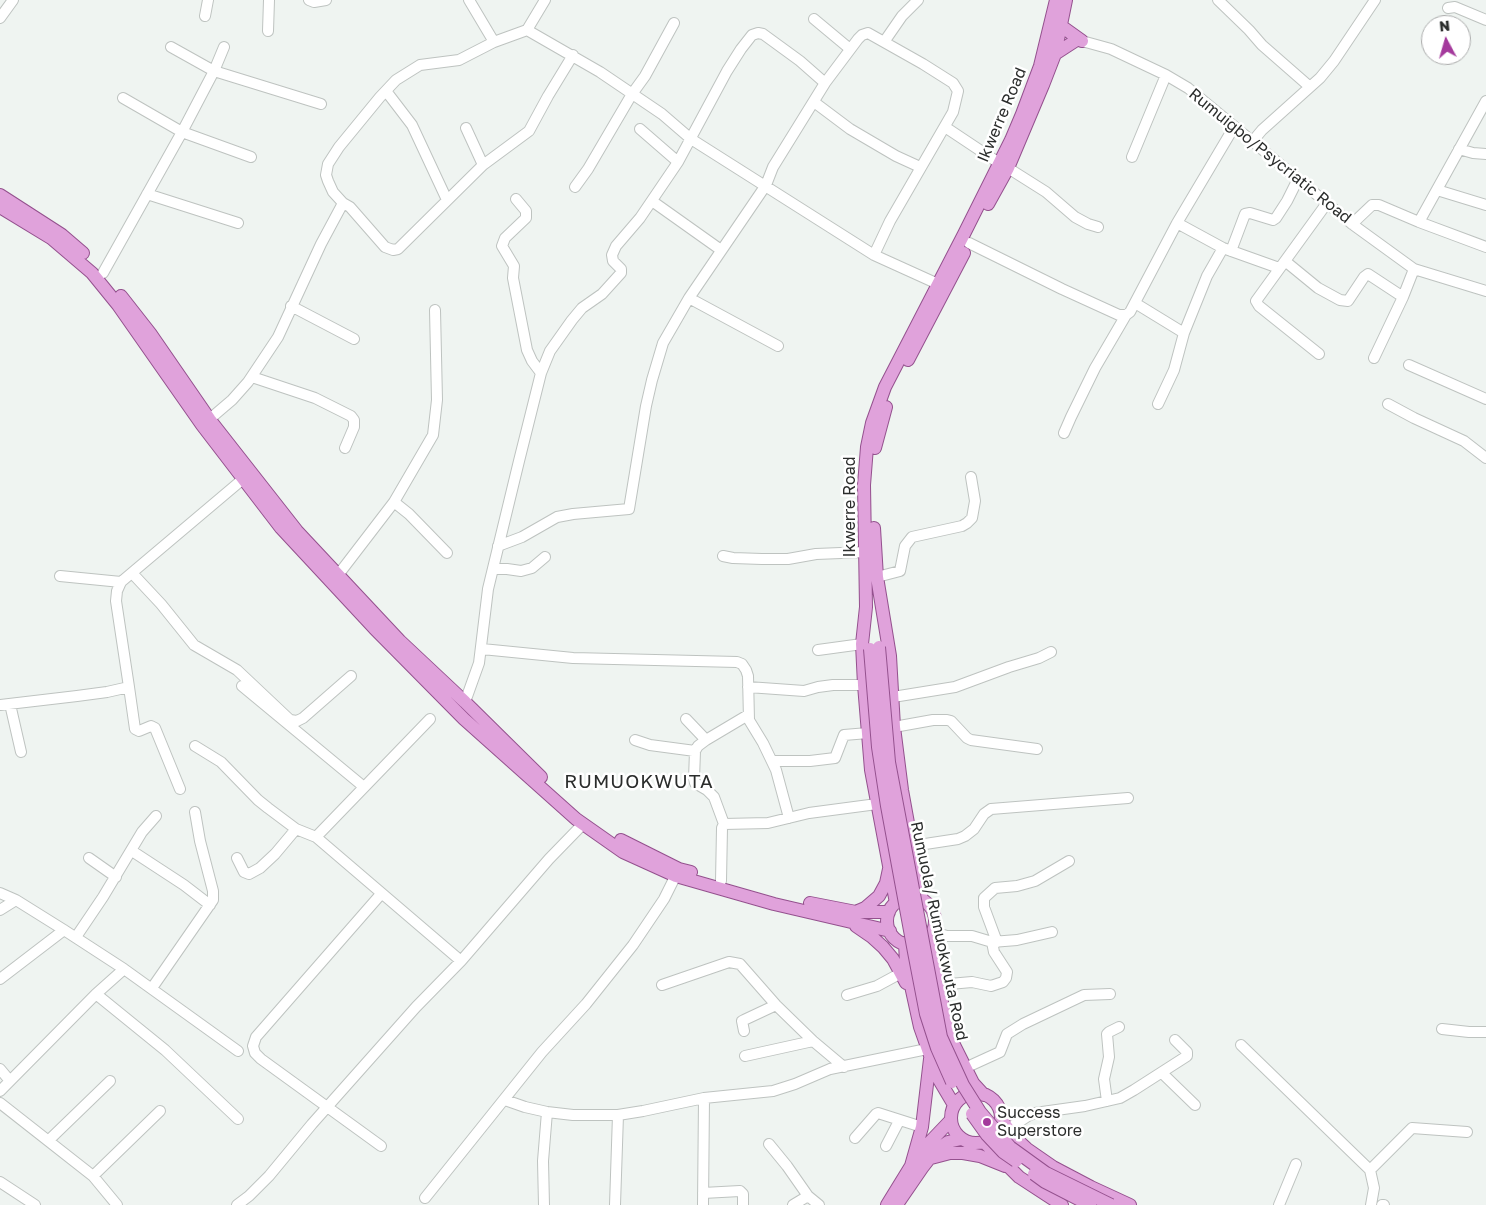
<!DOCTYPE html>
<style>
body{margin:0}
#map{position:relative;width:1486px;height:1205px;overflow:hidden;background:#eff4f1;font-family:"Golos Text",sans-serif}
canvas{display:block}
.north{position:absolute;left:1421px;top:15px;width:50px;height:50px;box-sizing:border-box;background:#fff;border:1px solid #aaabab;border-radius:50%;rotate:354deg;font-size:14px;font-weight:700;line-height:20px;text-align:center;color:#2b2d2c}
.north::after{content:'';display:block;margin:auto;width:18px;height:22px;background:#a43a9c;clip-path:polygon(50% 0,100% 100%,50% 72%,0 100%)}
</style>
<div id="map">
<canvas width="1486" height="1205"></canvas>
<div class="north">N</div>
</div>
<script>
const ctx = document.querySelector('canvas').getContext('2d');
ctx.lineJoin = 'round';
const toPath = rows => new Path2D(rows.map(r => 'M' + r).join(''));
function strokePath(path, color, width, dash) { ctx.strokeStyle = color; ctx.lineWidth = width; ctx.lineCap = dash ? 'butt' : 'round'; ctx.setLineDash(dash || []); ctx.stroke(path); }
function write(font, color, halo, rows, align = 'center') {
  ctx.font = font + ' "Golos Text",sans-serif'; ctx.lineWidth = 5; ctx.setLineDash([]); ctx.textBaseline = 'middle'; ctx.strokeStyle = halo; ctx.fillStyle = color; for (const [text, x, y, turn = 0] of rows) {
    ctx.save(); ctx.translate(x, y); ctx.rotate((+turn || 0) * Math.PI / 180); ctx.textAlign = isNaN(turn) ? turn : align; if (halo) ctx.strokeText(text, 0, 0); ctx.fillText(text, 0, 0); ctx.restore();
  }
}
const minor = toPath([
 [309,0,314,2,326,0],
 [469,0,494,42],
 [1218,0,1249,30,1262,45,1310,87],
 [1448,8,1455,7,1486,20],
 [205,16,208,0],
 [0,18,13,0],
 [814,19,850,49],
 [527,30,545,0],
 [268,31,269,0],
 [1074,41,1082,41,1111,49,1166,75,1188,88,1352,224,1414,269,1486,291],
 [884,42,902,16,918,0],
 [171,47,214,71,321,104],
 [386,91,412,125,447,200],
 [123,98,182,132,251,157],
 [1486,101,1419,222,1486,247],
 [814,102,850,129,896,156,920,167],
 [945,127,999,163],
 [466,128,483,165],
 [640,129,678,162],
 [1252,142,1262,130,1320,78,1334,61,1375,0],
 [1459,149,1473,153,1486,154],
 [1132,157,1166,75],
 [1008,168,1046,192,1075,217,1088,224,1098,227],
 [575,187,588,169,632,94,645,76,674,23],
 [1437,190,1486,205],
 [147,194,238,223],
 [516,199,526,211,526,218,505,238,502,246,514,266,513,278,527,350,532,361,541,373],
 [652,201,721,250],
 [343,203,350,207,385,247,393,250,398,249,483,165,529,131,548,96,573,55],
 [1177,223,1223,248,1279,268],
 [1352,224,1372,205,1379,205,1419,222],
 [969,243,1062,289,1119,315,1126,315],
 [1231,251,1245,214,1250,213,1273,220,1276,218,1287,201,1298,179],
 [1285,261,1318,288,1340,300,1348,301,1364,277,1368,274,1403,297],
 [103,273,182,132,214,71,224,47],
 [689,298,778,346],
 [1135,303,1184,333],
 [291,306,354,339],
 [1319,354,1259,306,1256,301,1327,203],
 [1374,358,1403,297,1414,269],
 [1409,365,1486,399],
 [252,377,315,398,351,416,354,420,354,427,345,448],
 [1158,404,1174,370,1184,333,1207,276,1223,248],
 [1388,404,1414,418,1464,441,1486,458],
 [205,423,232,400,248,382,278,337,321,244,343,203,333,192,328,181,326,175,328,164,339,147,380,97,396,80,420,65,459,60,494,42,527,30,600,72,662,114,691,139,874,255,938,284],
 [1064,433,1071,417,1095,368,1126,315,1130,312,1177,223,1234,127],
 [394,502,409,514,447,553],
 [498,546,522,537,557,517,573,514,629,509,646,406,652,380,663,343,689,298,766,185,773,167,825,83,858,39,862,35,868,33,923,64,953,83,958,91,953,112,890,221,874,255],
 [723,556,733,558,762,559,788,559,816,554,866,552],
 [493,569,507,569,521,571,532,568,545,557],
 [132,573,161,604,194,645,237,670,290,720,297,721,303,718,351,676],
 [338,575,394,502,433,435,437,400,435,310],
 [60,576,121,582],
 [877,577,900,571,905,546,912,537,962,526,967,523,972,518,975,501,971,477],
 [482,649,573,658,737,662,742,664,746,670,748,676,749,720,763,743,776,770,789,818],
 [818,650,862,644],
 [242,686,364,787],
 [129,687,135,729,139,731,151,726,155,728,180,789],
 [748,687,804,691,818,687,833,685,864,685],
 [893,697,955,687,1009,667,1039,658,1051,652],
 [465,702,479,663,488,589,519,461,541,373,550,351,572,320,582,308,602,294,621,273,621,269,613,261,612,255,616,246,640,218,678,162,727,71,741,49,752,35,758,33,763,34,800,61,825,83],
 [10,704,21,752],
 [0,705,77,696,107,692,129,687,116,601,117,591,121,582,243,479],
 [686,719,706,740],
 [894,727,933,720,947,720,951,721,967,738,971,740,1037,749],
 [635,740,650,745,695,751],
 [195,746,221,762,258,800,268,808,296,829,316,837,461,961],
 [772,761,810,761,835,758,844,735,868,733],
 [724,824,768,823,809,813,877,804],
 [316,837,430,719],
 [912,846,958,839,965,836,974,829,984,814,991,809,1128,798],
 [132,851,184,885,210,905],
 [89,858,116,877],
 [237,858,244,872,249,874,260,868,275,854,296,829],
 [721,881,722,828,724,824,714,797,707,790,695,783,694,779,695,751,698,746,706,740,748,715],
 [0,893,16,900,64,930,124,969,238,1051],
 [0,910,16,900],
 [934,929,940,934,947,936,972,936,992,942,1017,940,1052,932],
 [76,937,103,897,142,832,156,816],
 [997,942,984,907,984,898,995,888,1017,886,1035,881,1069,861],
 [0,979,64,930],
 [662,985,729,962,740,964,776,1005,813,1041,844,1067],
 [938,985,972,982,991,986,1003,982,1006,978,1007,972,994,952,992,942],
 [152,988,213,900,213,891,200,841,195,812],
 [96,994,165,1050,238,1119],
 [847,995,877,986,901,973],
 [1442,1029,1469,1032,1486,1032],
 [744,1031,742,1021,744,1020,776,1005],
 [1241,1045,1370,1170,1374,1188,1371,1205],
 [745,1056,813,1041],
 [965,1068,1000,1052,1007,1034,1023,1024,1084,995,1110,994],
 [0,1069,10,1081],
 [1162,1073,1195,1105],
 [0,1091,96,994,124,969],
 [505,1100,525,1107,547,1112,573,1115,618,1115,643,1111,704,1098,773,1091,795,1084,830,1069,927,1049],
 [1107,1101,1104,1079,1109,1057,1107,1034,1109,1032,1119,1027],
 [0,1103,93,1176,117,1205],
 [1008,1129,1028,1116,1035,1113,1085,1106,1120,1098,1134,1090,1187,1056,1187,1052,1175,1040],
 [855,1138,876,1114,878,1113,922,1127],
 [49,1140,110,1081],
 [769,1144,787,1166,808,1196,819,1205],
 [381,1146,261,1059,255,1053,253,1046,256,1037,381,894],
 [886,1146,899,1121],
 [1370,1170,1412,1128,1467,1132],
 [93,1176,160,1111],
 [0,1182,35,1205],
 [703,1193,740,1191,743,1194,743,1205],
 [425,1198,542,1052,586,1004,633,945,664,899,679,869],
 [237,1205,249,1196,269,1176,312,1124,416,1007,461,961,549,859,583,824],
 [544,1205,543,1161,547,1112],
 [615,1205,618,1115],
 [703,1205,704,1098],
 [793,1205,808,1196],
 [1279,1205,1296,1164],
 [1382,1205,1384,1205]
]);
const major = toPath([
 [1061,26,1082,41],
 [1055,54,1075,41],
 [0,195,62,235,83,253],
 [988,204,1008,168,1043,85,1055,54,1066,0],
 [0,207,51,238,92,273,118,305,202,425,281,528,374,628,464,719,576,819,623,852,676,876,774,904,890,931],
 [121,296,150,333,210,420,297,531,400,641,465,702,541,777],
 [908,360,964,253],
 [875,448,886,407],
 [874,528,877,577,890,656,894,727,902,790,922,900],
 [621,840,679,869,691,872],
 '887 921a24 24 0 1 1 48 0a24 24 0 1 1-48 0Z',
 [810,903,856,912,889,912],
 [896,903,871,770,864,685,862,644,866,607,864,485,867,447,872,423,885,387,964,234,1011,140,1022,114,1040,66,1056,0],
 [858,911,865,908,879,896,886,883,889,869],
 [856,926,872,937,883,947,893,959,906,983],
 [930,936,945,1019,951,1039,973,1083,984,1095],
 [905,943,906,963,920,1027,938,1078,954,1105],
 '951 1118a25 25 0 1 1 50 0a25 25 0 1 1-50 0Z',
 [1001,1119,1013,1136,1027,1149,1053,1167,1091,1187,1130,1205],
 [984,1142,1019,1177,1062,1205],
 [931,1158,950,1153,963,1153,980,1156,1005,1166],
 [911,1166,922,1127,930,1059],
 [898,1203,922,1168,936,1150,948,1142,961,1139],
 [887,1205,911,1166,929,1143,950,1121]
]);
strokePath(minor, '#bec3c0', 12);
strokePath(major, '#94518e', 14);
strokePath(minor, '#fff', 10);
strokePath(major, '#e0a2db', 12);
const majorBridge = toPath([
 [879,647,889,762,941,1037,963,1085,980,1112,1010,1147,1046,1173,1111,1205],
 [870,649,878,747,887,806,914,952,926,1014,937,1048,952,1082],
 [972,1114,987,1135,1003,1152,1016,1161],
 [1034,1174,1045,1182,1090,1205]
]);
strokePath(majorBridge, '#94518e', 14, []);
strokePath(majorBridge, '#e0a2db', 12);
for (const [x, y, r, color] of [
 [987,1122,5,"#a43a9c"]
]) { const dot = new Path2D(); dot.arc(x, y, r, 0, 2 * Math.PI); ctx.fillStyle = color; ctx.fill(dot); strokePath(dot, '#fff', 2); }
write('16px', '#2b2d2c', '#fff', [
 ["Ikwerre Road",1002,115,-67],
 ["Rumuigbo/Psycriatic Road",1270,156,39],
 ["Ikwerre Road",850,507,-90],
 ["Rumuola/ Rumuokwuta Road",939,931,78]
]);
write('16px', '#2b2d2c', '#fff', [
 ["Success",997,1113],
 ["Superstore",997,1131]
], 'left');
ctx.letterSpacing = '1px';
write('19px', '#2b2d2c', '#fff', [
 ["RUMUOKWUTA",639,782]
]);
ctx.letterSpacing = '0px';
</script>
